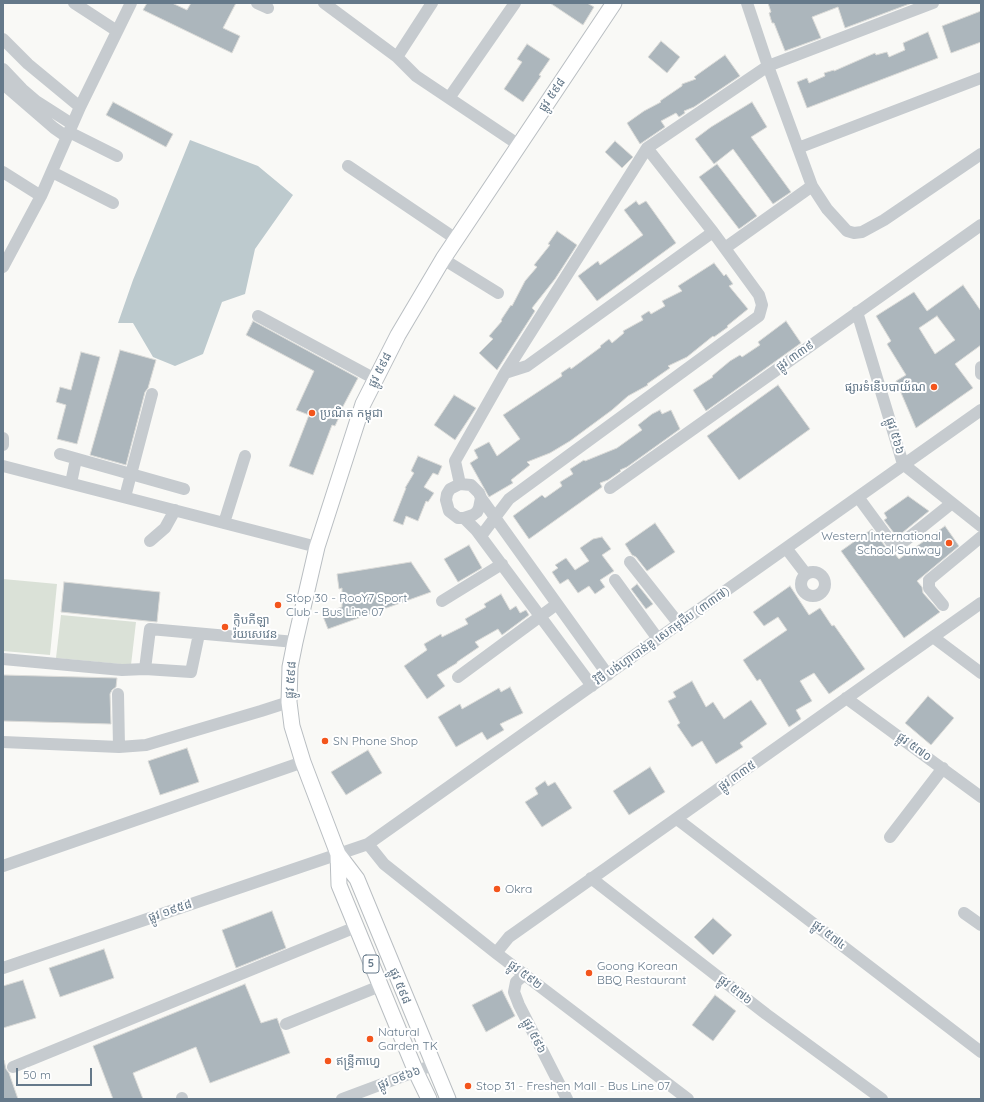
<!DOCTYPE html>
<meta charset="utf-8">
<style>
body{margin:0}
#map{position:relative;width:984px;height:1102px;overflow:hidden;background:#f9f9f6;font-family:Quicksand,sans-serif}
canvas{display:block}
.frame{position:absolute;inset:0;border:4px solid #65798a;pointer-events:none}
.scale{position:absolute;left:16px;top:1068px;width:76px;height:18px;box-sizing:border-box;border:2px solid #65798a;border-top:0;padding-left:5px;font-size:12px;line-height:14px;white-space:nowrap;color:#65798a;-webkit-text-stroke:3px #fff;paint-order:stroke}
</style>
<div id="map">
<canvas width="984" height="1102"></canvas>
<div class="frame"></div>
<div class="scale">50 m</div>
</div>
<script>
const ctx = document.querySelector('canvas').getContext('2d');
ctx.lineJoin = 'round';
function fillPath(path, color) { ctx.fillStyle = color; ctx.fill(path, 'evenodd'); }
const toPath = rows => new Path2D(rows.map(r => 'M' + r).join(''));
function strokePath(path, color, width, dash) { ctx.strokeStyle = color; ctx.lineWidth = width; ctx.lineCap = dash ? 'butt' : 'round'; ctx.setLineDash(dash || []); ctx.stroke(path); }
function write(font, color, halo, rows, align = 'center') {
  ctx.font = font + ' Quicksand,"Noto Sans Khmer",sans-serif'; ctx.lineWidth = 4; ctx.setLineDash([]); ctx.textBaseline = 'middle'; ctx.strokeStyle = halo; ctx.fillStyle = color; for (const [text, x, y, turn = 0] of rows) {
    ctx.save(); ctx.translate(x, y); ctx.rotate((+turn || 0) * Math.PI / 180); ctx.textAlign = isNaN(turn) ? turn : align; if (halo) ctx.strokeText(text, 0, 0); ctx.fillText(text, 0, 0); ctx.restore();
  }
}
fillPath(toPath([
 [3,579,57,584,50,655,3,651],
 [61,615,136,622,131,665,56,658]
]), '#dae1d7');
fillPath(toPath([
 [190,140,258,166,293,195,255,249,245,294,222,302,203,354,175,366,153,357,133,323,118,323,133,280]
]), '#bdcace');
const building = toPath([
 [147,3,172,3,187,10,191,3,236,3,223,28,240,36,232,53,143,10,147,3],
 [550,3,587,3,594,7,583,25,550,3],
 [768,3,912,3,845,28,838,7,812,17,821,38,785,51,774,23,772,23,769,13,771,12,768,3],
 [981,11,981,42,951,53,942,26,981,11],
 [928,32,938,58,807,108,797,82,807,78,809,83,825,76,824,73,834,70,834,71,875,53,876,55,887,52,889,57,905,50,903,43,928,32],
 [661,41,680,57,667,73,648,57,661,41],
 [527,44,550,59,539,75,541,76,523,102,504,89,522,62,517,59,527,44],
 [725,55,740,76,694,107,684,111,685,113,679,117,676,113,661,121,665,127,640,144,627,123,644,111,661,102,660,101,682,86,682,84,696,79,694,77,725,55],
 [113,102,173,134,166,147,106,115,113,102],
 [752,102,767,127,751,137,791,192,773,204,733,149,714,164,695,139,711,127,752,102],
 [615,141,633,157,622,168,605,152,615,141],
 [717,164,757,216,739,229,699,177,717,164],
 [636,201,639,205,646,201,676,243,597,301,578,276,598,261,600,265,643,235,624,210,636,201],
 [557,231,577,245,555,279,532,308,535,311,497,370,479,353,493,339,489,336,502,321,501,320,511,305,512,306,525,281,537,267,534,265,550,245,548,244,557,231],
 [714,263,724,276,726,274,733,284,729,286,748,309,727,326,728,327,714,337,713,336,687,357,668,366,670,368,647,384,648,385,628,396,612,410,570,441,550,453,527,462,530,465,511,480,513,483,489,497,470,463,478,458,474,450,489,442,497,456,520,439,503,415,562,376,561,373,570,367,571,369,601,347,600,346,609,339,612,343,624,333,623,331,643,320,641,316,649,311,651,314,665,306,662,301,682,291,678,286,714,263],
 [963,285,981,311,981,345,955,364,973,388,916,428,896,381,906,375,887,344,891,341,876,316,914,292,927,311,963,285],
 [937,316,955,340,935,354,919,328,937,316],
 [253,321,358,378,340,412,341,413,335,426,332,425,313,475,289,466,309,415,296,410,314,371,246,335,253,321],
 [786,321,801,343,706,411,693,390,713,377,712,376,730,361,740,355,742,357,760,345,758,342,786,321],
 [120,350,156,360,148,388,145,392,126,465,90,455,120,350],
 [81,352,100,357,77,444,57,439,66,405,56,402,60,387,71,390,81,352],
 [778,385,810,429,739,480,707,436,778,385],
 [454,395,476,408,455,440,434,425,454,395],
 [660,410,662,414,671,410,680,429,627,467,620,470,621,471,608,480,600,483,602,487,529,539,513,516,542,495,545,498,562,486,560,482,573,474,570,469,584,460,585,461,617,448,642,430,638,425,652,414,660,410],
 [418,456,442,466,438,475,433,473,424,487,434,493,428,502,426,501,418,521,406,516,403,525,393,521,406,488,405,488,414,473,411,471,418,456],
 [908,496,929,511,897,537,884,520,887,518,884,513,908,496],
 [655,523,675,552,647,571,636,557,632,555,625,544,655,523],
 [945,526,959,546,917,581,922,587,923,593,940,612,904,638,841,551,872,529,888,550,891,553,895,554,899,559,945,526],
 [602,537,611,549,602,555,614,571,600,580,605,587,595,594,589,586,578,593,568,579,560,584,552,572,558,568,555,565,566,558,575,570,589,561,580,548,593,539,602,537],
 [469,545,482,568,458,582,444,559,469,545],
 [411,562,431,592,328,629,322,614,342,607,342,588,339,589,337,574,411,562],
 [64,582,160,592,157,622,61,612,64,582],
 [637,584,653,604,646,609,631,589,637,584],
 [790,586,809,615,820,608,832,626,834,625,865,669,829,694,814,673,800,681,812,701,796,710,801,719,789,727,760,679,757,681,743,660,787,630,778,617,764,626,753,612,790,586],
 [501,594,510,610,516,606,520,613,526,610,529,615,502,635,498,629,475,642,479,647,457,662,457,663,437,675,445,686,427,699,404,666,427,650,424,644,441,634,442,637,468,624,465,619,486,607,484,604,501,594],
 [3,675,117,678,116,687,112,690,110,694,111,724,3,721,3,675],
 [692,681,706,707,713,702,724,719,751,700,767,724,740,743,743,747,716,764,702,741,692,747,677,725,680,723,668,701,676,697,673,692,692,681],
 [510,687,523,713,500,724,504,730,487,740,482,732,456,747,438,717,460,704,462,709,499,688,501,692,510,687],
 [928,696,954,718,931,745,905,723,928,696],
 [187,748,199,782,160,795,148,761,187,748],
 [368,750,382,773,346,795,331,772,368,750],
 [650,767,665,792,629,815,613,791,650,767],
 [545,781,548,786,555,782,572,808,542,827,525,802,538,794,535,788,545,781],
 [272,911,286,948,236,968,222,930,272,911],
 [713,918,732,935,713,955,694,937,713,918],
 [104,949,114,978,60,997,49,968,104,949],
 [23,980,36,1018,3,1028,3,986,23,980],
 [245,984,261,1023,277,1018,290,1053,210,1083,196,1047,133,1073,143,1099,113,1099,93,1046,245,984],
 [502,990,515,1016,486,1032,472,1005,502,990],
 [715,995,736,1011,713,1041,692,1025,715,995],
 [3,1060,4,1060,6,1069,9,1073,18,1099,3,1099,3,1060]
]);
fillPath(building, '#acb6bc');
strokePath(building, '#dbdbd8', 1);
const major = toPath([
 [338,854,339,885,416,1072,429,1099],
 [448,1099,357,879,338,854,303,762,292,726,289,702,290,667,295,642,317,547,363,404,398,335,443,259,614,3]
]);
strokePath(major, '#b9bec2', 17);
strokePath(toPath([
 [74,3,117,31],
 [257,3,268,8],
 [324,3,397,57,416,76,519,145],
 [747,3,768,66,812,186,827,209,847,231,854,233,862,232,884,220,981,154],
 [3,39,28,64,80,107],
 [397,57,432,3],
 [3,69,22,89,36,101,72,124],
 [3,84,54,128,67,137],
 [449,98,515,3],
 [69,132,117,156],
 [798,148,981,78],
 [348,166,456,239],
 [3,172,41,196],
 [52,172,113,203],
 [725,248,812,186],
 [443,259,498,293],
 [3,267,41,196,80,107,131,3],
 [857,312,903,464,981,526],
 [258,316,375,379],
 [981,367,981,374],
 [505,373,527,366,713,232],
 [3,438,3,445],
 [60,454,184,489],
 [3,466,317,547],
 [71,483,76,459],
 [460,484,455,461,505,373,647,148,768,66,933,3],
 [610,488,981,225],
 [125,497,152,394],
 [858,497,894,546,897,546,907,539,952,503],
 [481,498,608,675],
 [464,518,473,515,477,512,479,508,481,498,479,493,471,485,460,484,450,489,447,494,446,500,449,511,458,518,464,518,476,530,592,686],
 [224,523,245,456],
 [481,536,509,499,759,316,762,305,759,295,713,232,647,148],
 [150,541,165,528,175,510],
 [786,548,806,574],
 [630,562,679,624],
 '801 584a12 12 0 1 1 24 0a12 12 0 1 1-24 0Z',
 [615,580,658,639],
 [442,601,502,564],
 [943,605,929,588,929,580,981,537],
 [933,637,981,673],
 [3,659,122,670,145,669,150,629,295,642],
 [145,669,191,672,199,634],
 [458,677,557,604],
 [118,694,119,747],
 [846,698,981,797],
 [3,742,119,747,146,745,261,711,289,702],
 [677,819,981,1052],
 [890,837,943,768],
 [368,844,384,864,496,953,688,1099],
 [3,866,303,762],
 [591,878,766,1014,882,1099],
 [964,913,981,925],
 [496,953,509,937,981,603],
 [3,968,368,844,981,410],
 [525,974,516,982,514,992,519,1005,567,1099],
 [286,1024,380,986],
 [13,1067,356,927],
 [182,1098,182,1099],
 [342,1099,433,1065]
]), '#c6cbcf', 12);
strokePath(major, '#fff', 15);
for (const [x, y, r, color] of [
 [934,387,4,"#f3551c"],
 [312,413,4,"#f3551c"],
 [949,543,4,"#f3551c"],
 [278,605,4,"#f3551c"],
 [225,627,4,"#f3551c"],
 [325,741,4,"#f3551c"],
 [497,889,4,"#f3551c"],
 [589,973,4,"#f3551c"],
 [370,1039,4,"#f3551c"],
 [328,1061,4,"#f3551c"],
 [468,1086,4,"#f3551c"]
]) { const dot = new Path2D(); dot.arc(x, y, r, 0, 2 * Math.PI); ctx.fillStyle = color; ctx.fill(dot); strokePath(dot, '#fff', 1.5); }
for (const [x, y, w] of [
 [371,964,16]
]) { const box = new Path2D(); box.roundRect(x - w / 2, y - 9, w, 18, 3); ctx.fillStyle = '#fff'; ctx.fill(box); strokePath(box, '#65798a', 1); }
write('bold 11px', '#65798a', null, [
 ["5",371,964]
]);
write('12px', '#65798a', '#fff', [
 ["ផ្លូវ ៥៩៨",552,95,-56],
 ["ផ្លូវ ៣៣៩",795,356,-35],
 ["ផ្លូវ ៥៩៨",380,370,-63],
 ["ផ្លូវ ៥៦៦",895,436,73],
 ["វិថី បង់ហ្គាបាន់ឌូ សេកមូជីប (៣៣៧)",662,636,-35],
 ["ផ្លូវ ៥៩៨",291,680,-86],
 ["ផ្លូវ ៥៧០",914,747,36],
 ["ផ្លូវ ៣៣៥",737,776,-35],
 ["ផ្លូវ ១៩៥៨",170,911,-19],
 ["ផ្លូវ ៥៧៤",829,935,38],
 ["ផ្លូវ ៥៩២",525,975,37],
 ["ផ្លូវ ៥៩៨",400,986,67],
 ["ផ្លូវ ៥៧៦",735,990,38],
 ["ផ្លូវ ៥៩៦",534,1036,63],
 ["ផ្លូវ ១៩៦៦",399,1078,-21]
]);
write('12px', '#65798a', '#fff', [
 ["ផ្សារទំនើបបាយ័ណ",926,387,"right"],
 ["ប្រណិត កម្ពុជា",320,413],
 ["Western International",941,536,"right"],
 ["School Sunway",941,550,"right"],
 ["Stop 30 - RooY7 Sport",286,598],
 ["Club - Bus Line 07",286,612],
 ["ក្លិបកីឡា",233,620],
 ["រ៉យសេវេន",233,634],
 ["SN Phone Shop",333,741],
 ["Okra",505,889],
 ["Goong Korean",597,966],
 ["BBQ Restaurant",597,980],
 ["Natural",378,1032],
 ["Garden TK",378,1046],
 ["ឥន្ទ្រីកាហ្វេ",336,1061],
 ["Stop 31 - Freshen Mall - Bus Line 07",476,1086]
], 'left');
</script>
